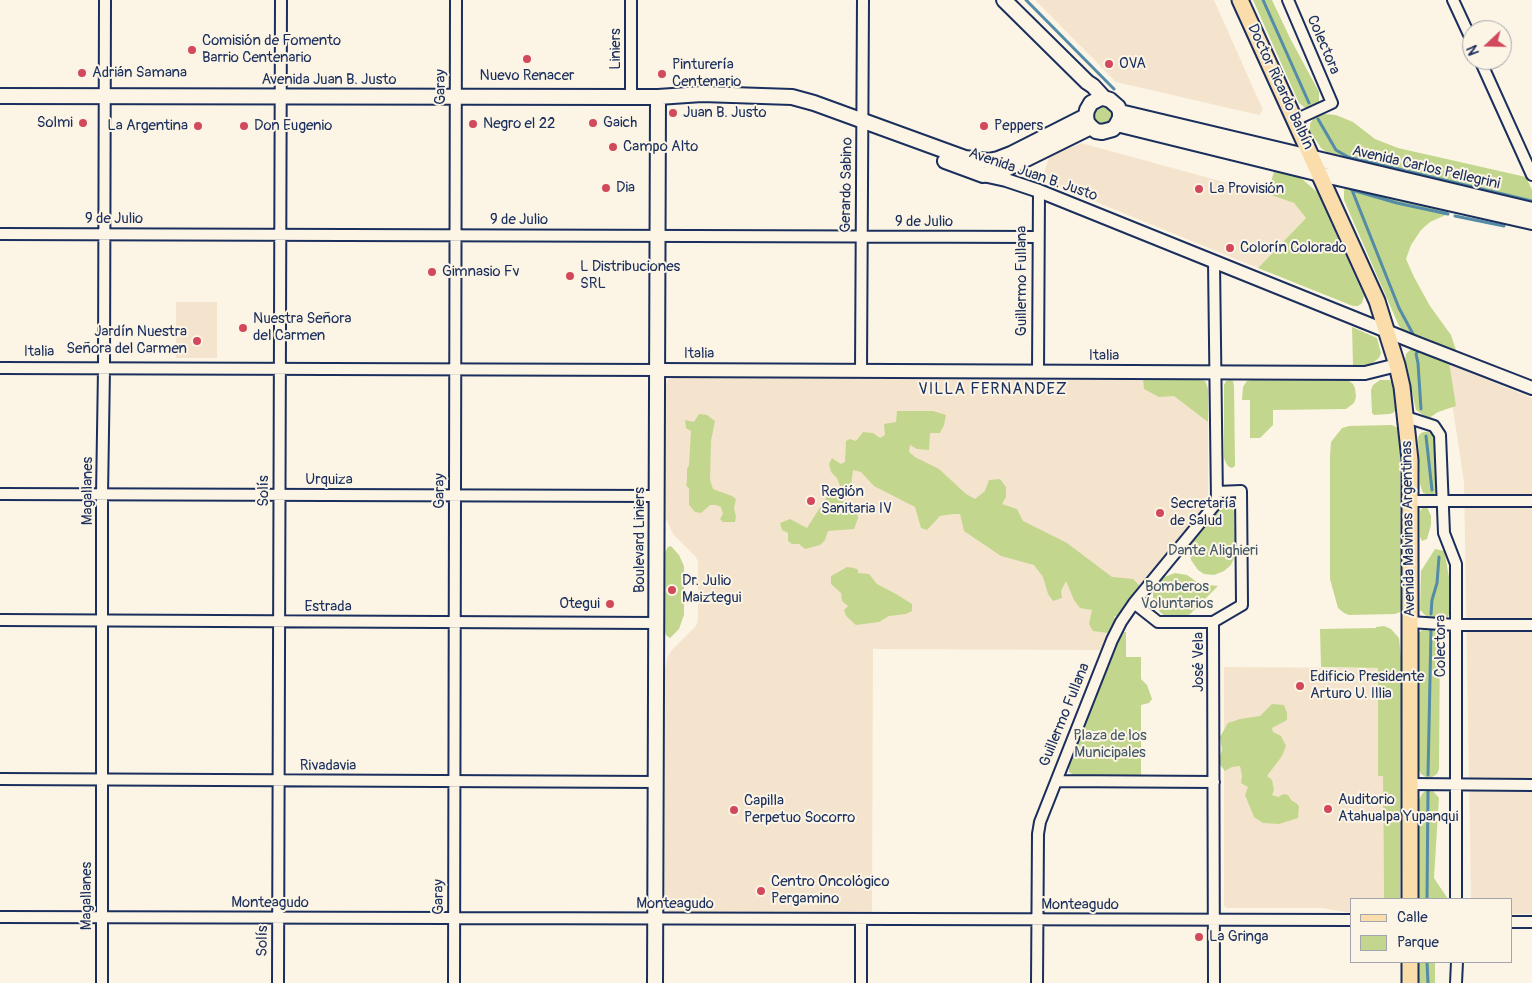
<!DOCTYPE html>
<html>
<head>
<meta charset="utf-8">
<style>
	body { margin:0 }
	#map { position:relative; width:1532px; height:983px; overflow:hidden; background:#fcf5e5; font-family:Pangolin,sans-serif }
	canvas { display:block }
	.legend { position:absolute; left:1350px; top:898px; width:162px; height:65px; box-sizing:border-box; background:#fcf5e5; border:1px solid #a2a6af; margin:0; padding:6px 9px; list-style:none; font-size:15px; color:#1b2f5e }
	.legend li { display:flex; align-items:center; gap:10px; height:25px }
	.legend b { width:25px; border:1px solid #a2a6af }
	.north { position:absolute; left:1462px; top:20px; width:50px; height:50px; box-sizing:border-box; background:#fcf5e5; border:1px solid #a2a6af; border-radius:50%; rotate:249deg; font-size:14px; font-weight:700; line-height:20px; text-align:center; color:#1b2f5e }
	.north::after { content:''; display:block; margin:auto; width:18px; height:22px; background:#d1495b; clip-path:polygon(50% 0,100% 100%,50% 72%,0 100%) }
</style>
</head>
<body>
<div id="map">
<canvas width="1532" height="983"></canvas>
<ul class="legend">
<li><b style="height:6px;background:#faddab"></b>Calle</li>
<li><b style="height:14px;background:#c2d78d"></b>Parque</li>
</ul>
<div class="north">N</div>
</div>
<script>
const c = document.querySelector('canvas').getContext('2d');
c.lineJoin = 'round';
function fillPath(path, color) { c.fillStyle = color; c.fill(path, 'evenodd'); }
const shape = rows => new Path2D(rows.map(r => 'M' + r).join(''));
function trace(path, color, width, dash) { c.strokeStyle = color; c.lineWidth = width; c.lineCap = dash ? 'butt' : 'round'; c.setLineDash(dash || []); c.stroke(path); }
function label(font, color, halo, rows, align = 'center') {
  c.font = font + ' Pangolin,sans-serif'; c.lineWidth = 4; c.setLineDash([]); c.textBaseline = 'middle'; c.strokeStyle = halo; c.fillStyle = color; for (const [text, x, y, turn = 0] of rows) {
    c.save(); c.translate(x, y); c.rotate((+turn || 0) * Math.PI / 180); c.textAlign = isNaN(turn) ? turn : align; if (halo) c.strokeText(text, 0, 0); c.fillText(text, 0, 0); c.restore();
  }
}
fillPath(shape([
	[1035,0,1214,0,1263,110,1259,115,1116,82],
	[1081,143,1268,194,1294,203,1306,218,1258,268,1042,180,1049,157],
	[176,302,217,302,217,358,176,358],
	[1446,363,1532,398,1532,914,1511,914,1511,899,1471,899,1464,482],
	[674,377,1199,380,1205,381,1207,384,1208,389,1208,503,1118,615,1102,650,873,649,872,914,671,913,665,908,665,669,668,656,672,650,696,626,698,620,698,562,696,557,673,534,666,519,665,386,668,380],
	[1224,667,1378,668,1378,775,1383,776,1384,899,1351,899,1351,913,1322,908,1227,908,1224,906]
]), '#f5e4cd');
fillPath(shape([
	[1253,0,1272,0,1290,38,1319,92,1319,102,1315,108,1309,109,1304,107,1299,103],
	'1093 115a10 10 0 1 1 20 0a10 10 0 1 1-20 0Z',
	[1325,114,1336,115,1353,122,1375,139,1398,148,1526,177,1532,190,1532,201,1526,201,1353,164,1336,159,1321,148,1310,131,1310,124,1313,119,1319,115],
	[1274,171,1295,175,1301,178,1317,192,1364,296,1362,303,1358,306,1353,306,1258,268,1306,218,1294,203,1268,194],
	[1349,185,1448,209,1448,214,1430,222,1421,230,1411,245,1406,259,1414,277,1430,306,1451,335,1457,353,1407,334,1399,326,1344,200,1344,191,1345,187],
	[1352,327,1377,338,1381,353,1379,358,1370,365,1353,366],
	[1417,348,1449,362,1456,406,1438,412,1429,418,1426,417,1416,410,1405,360,1406,354,1410,350],
	[1143,379,1199,380,1205,381,1208,389,1208,422,1174,396,1159,397,1144,389],
	[1230,380,1233,381,1234,386,1235,462,1235,466,1232,468,1229,467,1226,463,1224,458,1224,385,1226,381],
	[1251,380,1348,380,1353,384,1355,388,1356,397,1354,403,1346,409,1273,410,1273,425,1260,438,1250,438,1250,400,1242,400,1243,387,1247,381],
	[1380,380,1389,380,1393,383,1395,388,1398,407,1393,413,1389,414,1374,415,1372,413,1371,390,1373,385],
	[897,411,933,411,946,415,944,425,940,433,930,433,929,450,917,449,910,445,909,452,915,457,939,469,966,494,975,499,985,491,989,480,1000,479,1006,487,1006,497,1002,504,1017,509,1023,521,1067,543,1112,577,1133,579,1140,586,1121,617,1114,616,1116,624,1112,632,1108,633,1093,631,1089,624,1092,610,1080,608,1074,600,1066,581,1061,591,1062,598,1053,601,1048,594,1043,577,1034,565,1001,556,964,531,960,514,953,514,940,516,927,530,921,528,915,507,874,486,861,472,853,470,851,485,841,489,837,478,831,472,829,464,832,458,841,464,845,462,846,441,850,439,856,441,863,432,873,433,880,438,885,435,884,424,896,422],
	[699,414,707,415,715,421,711,441,710,480,713,489,732,496,736,499,734,508,736,517,735,522,723,522,720,519,723,514,721,507,716,505,710,505,701,513,695,512,689,505,689,489,686,485,687,481,687,469,689,465,691,431,686,428,685,420,694,422],
	[1392,425,1398,428,1400,432,1401,609,1400,612,1395,614,1349,615,1344,613,1338,608,1330,579,1330,456,1331,442,1342,428,1349,426],
	[1423,432,1428,432,1432,434,1434,441,1435,453,1437,489,1434,494,1429,495,1423,493,1420,484,1418,437,1420,434],
	[829,493,837,493,841,500,856,507,858,518,854,529,828,531,825,540,820,545,805,549,799,544,792,544,788,541,788,533,782,530,780,523,790,519,807,528],
	[1227,505,1230,506,1234,511,1235,554,1234,558,1231,565,1224,571,1214,575,1204,574,1198,570,1191,560,1190,551,1191,545,1194,539,1219,509,1221,506],
	[1424,506,1427,507,1431,516,1431,525,1427,539,1422,541,1420,537,1420,511],
	[671,546,679,555,684,566,684,615,679,629,670,638,666,635,665,632,665,552,668,547],
	[1435,549,1444,551,1446,560,1452,595,1451,611,1447,618,1428,618,1420,610,1421,571],
	[847,567,854,568,858,570,858,573,869,574,877,584,896,594,912,604,912,611,906,614,889,616,879,622,856,625,846,616,844,610,848,606,842,601,841,593,831,584,831,576],
	[1175,573,1187,575,1200,584,1218,586,1190,614,1184,617,1171,619,1165,616,1160,612,1153,600,1153,593,1155,587,1162,578],
	[1384,626,1391,629,1399,638,1401,658,1400,899,1384,899,1383,776,1378,776,1378,668,1321,667,1320,629,1376,628,1376,627],
	[1426,628,1434,629,1440,639,1439,769,1437,774,1432,777,1427,778,1421,774,1419,770,1419,633,1422,630],
	[1122,632,1126,632,1126,657,1141,657,1141,679,1147,685,1152,699,1149,703,1141,705,1141,777,1075,776,1069,772,1069,765],
	[1272,704,1284,705,1287,713,1287,720,1272,728,1273,732,1281,736,1286,746,1282,756,1267,776,1272,780,1274,790,1272,795,1278,797,1284,794,1288,795,1291,800,1296,803,1299,806,1298,818,1279,824,1263,823,1254,817,1245,795,1248,787,1241,783,1242,776,1240,766,1232,767,1225,771,1218,762,1222,750,1220,737,1228,723,1240,719,1260,716],
	[1427,789,1433,791,1439,798,1434,878,1448,899,1419,899,1419,800,1422,794],
	[1419,962,1435,962,1435,983,1419,983]
]), '#c2d78d');
trace(shape([
	[1026,0,1114,89],
	[1263,0,1309,103],
	[1318,119,1336,150,1348,157,1532,201],
	[1348,187,1352,190,1399,308,1413,334],
	[1352,190,1397,203,1448,214],
	[1455,216,1504,226],
	[1418,351,1416,354,1418,363,1421,409],
	[1426,436,1432,490],
	[1431,614,1432,600,1437,583,1439,557],
	[1428,775,1431,630],
	[1427,899,1428,791],
	[1427,962,1428,983]
]), '#548ba7', 3);
const minor = shape([
	[631,0,631,97],
	[1288,0,1332,103,1295,120],
	[1453,0,1472,41],
	[1480,60,1532,175],
	[0,234,1038,237],
	[0,368,658,370],
	[861,371,863,0],
	[1038,372,1039,191],
	[1406,417,1434,426,1440,435,1444,533,1456,564,1456,899],
	[0,494,657,496],
	[1410,501,1532,501],
	[1134,603,1158,622,1213,622],
	[0,620,656,623],
	[1213,622,1214,983],
	[1213,622,1242,605,1241,491,1217,492],
	[1410,622,1456,625,1532,625],
	[0,779,656,782],
	[1057,781,1214,782],
	[1410,784,1532,785],
	[0,917,1351,920],
	[1511,922,1532,922],
	[102,983,102,495,104,369,105,0],
	[278,983,281,0],
	[454,983,456,0],
	[861,983,861,920],
	[1037,983,1038,834,1040,822,1112,640,1121,622,1134,603,1217,502,1214,262],
	[1456,983,1457,962]
]);
const tertiary = shape([
	[983,175,1006,180,1039,191,1416,343,1532,388],
	[658,370,1365,373,1397,365]
]);
const secondary = shape([
	[1004,0,1087,82,1093,86,1104,98,1110,100,1118,107,1120,112,1120,118,1117,124,1113,129,1102,132,1096,131,1091,127,1087,122,1086,116,1087,110,1091,103,1099,99,1104,98],
	[0,96,631,97,658,97,702,94,792,97,814,103,965,158,988,161,998,159,1011,154,1086,116],
	[1120,112,1532,210],
	[1117,124,1320,174,1532,222],
	[945,161,983,175,1002,171,1091,127],
	[655,983,658,97]
]);
const primary = shape([
	[1240,0,1377,301,1397,365,1402,387,1410,460,1410,899],
	[1410,962,1410,983]
]);
trace(minor, '#1b2f5e', 14);
trace(tertiary, '#1b2f5e', 16);
trace(secondary, '#1b2f5e', 18);
trace(primary, '#1b2f5e', 19);
trace(minor, '#fcf5e5', 10);
trace(tertiary, '#fcf5e5', 12);
trace(secondary, '#fcf5e5', 14);
trace(primary, '#faddab', 15);
for (const [x, y, r, color] of [
	[192,50,5,"#d1495b"],
	[527,59,5,"#d1495b"],
	[1109,64,5,"#d1495b"],
	[82,73,5,"#d1495b"],
	[662,74,5,"#d1495b"],
	[673,113,5,"#d1495b"],
	[83,123,5,"#d1495b"],
	[593,123,5,"#d1495b"],
	[473,124,5,"#d1495b"],
	[198,126,5,"#d1495b"],
	[244,126,5,"#d1495b"],
	[984,126,5,"#d1495b"],
	[613,147,5,"#d1495b"],
	[606,188,5,"#d1495b"],
	[1199,189,5,"#d1495b"],
	[1230,248,5,"#d1495b"],
	[432,272,5,"#d1495b"],
	[570,276,5,"#d1495b"],
	[243,328,5,"#d1495b"],
	[197,341,5,"#d1495b"],
	[811,501,5,"#d1495b"],
	[1160,513,5,"#d1495b"],
	[672,590,5,"#d1495b"],
	[610,604,5,"#d1495b"],
	[1300,686,5,"#d1495b"],
	[1328,809,5,"#d1495b"],
	[734,810,5,"#d1495b"],
	[761,891,5,"#d1495b"],
	[1199,937,5,"#d1495b"]
]) { const dot = new Path2D(); dot.arc(x, y, r, 0, 2 * Math.PI); c.fillStyle = color; c.fill(dot); trace(dot, '#fcf5e5', 2); }
label('15px', '#1b2f5e', '#fcf5e5', [
	["Comisión de Fomento",202,41],
	["Barrio Centenario",202,58],
	["OVA",1119,64],
	["Pinturería",672,65],
	["Centenario",672,82],
	["Adrián Samana",92,73],
	["Nuevo Renacer",527,76,"center"],
	["Juan B. Justo",683,113],
	["Solmi",73,123,"right"],
	["Gaich",603,123],
	["Negro el 22",483,124],
	["La Argentina",188,126,"right"],
	["Don Eugenio",254,126],
	["Peppers",994,126],
	["Campo Alto",623,147],
	["Dia",616,188],
	["La Provisión",1209,189],
	["Colorín Colorado",1240,248],
	["L Distribuciones",580,267],
	["SRL",580,284],
	["Gimnasio Fv",442,272],
	["Nuestra Señora",253,319],
	["del Carmen",253,336],
	["Jardín Nuestra",187,332,"right"],
	["Señora del Carmen",187,349,"right"],
	["Región",821,492],
	["Sanitaria IV",821,509],
	["Secretaría",1170,504],
	["de Salud",1170,521],
	["Dr. Julio",682,581],
	["Maiztegui",682,598],
	["Otegui",600,604,"right"],
	["Edificio Presidente",1310,677],
	["Arturo U. Illia",1310,694],
	["Auditorio",1338,800],
	["Atahualpa Yupanqui",1338,817],
	["Capilla",744,801],
	["Perpetuo Socorro",744,818],
	["Centro Oncológico",771,882],
	["Pergamino",771,899],
	["La Gringa",1209,937]
], 'left');
label('15px', '#1b2f5e', '#fcf5e5', [
	["Colectora",1323,45,67],
	["Liniers",616,49,-90],
	["Avenida Juan B. Justo",329,80],
	["Garay",441,87,-90],
	["Doctor Ricardo Balbín",1280,87,65],
	["Avenida Carlos Pellegrini",1426,168,13],
	["Avenida Juan B. Justo",1033,175,19],
	["Gerardo Sabino",847,185,-89],
	["9 de Julio",114,219],
	["9 de Julio",519,220],
	["9 de Julio",924,222],
	["Guillermo Fullana",1022,281,-90],
	["Italia",39,352],
	["Italia",699,354],
	["Italia",1104,356],
	["Urquiza",329,480],
	["Magallanes",88,491,-90],
	["Solís",264,491,-90],
	["Garay",440,491,-90],
	["Avenida Malvinas Argentinas",1409,529,-91],
	["Boulevard Liniers",640,540,-90],
	["Estrada",328,607],
	["Colectora",1441,646,-90],
	["José Vela",1199,662,-90],
	["Guillermo Fullana",1065,715,-68],
	["Rivadavia",328,766],
	["Magallanes",87,896,-90],
	["Garay",439,897,-90],
	["Monteagudo",270,903],
	["Monteagudo",675,904],
	["Monteagudo",1080,905],
	["Solís",263,941,-89]
]);
label('15px', '#45596a', '#fcf5e5', [
	["Dante Alighieri",1213,551],
	["Bomberos",1177,587],
	["Voluntarios",1177,604],
	["Plaza de los",1110,736],
	["Municipales",1110,753]
]);
c.letterSpacing = '1px';
label('16px', '#1b2f5e', '#fcf5e5', [
	["VILLA FERNANDEZ",993,390]
]);
c.letterSpacing = '0px';
</script>
</body>
</html>
